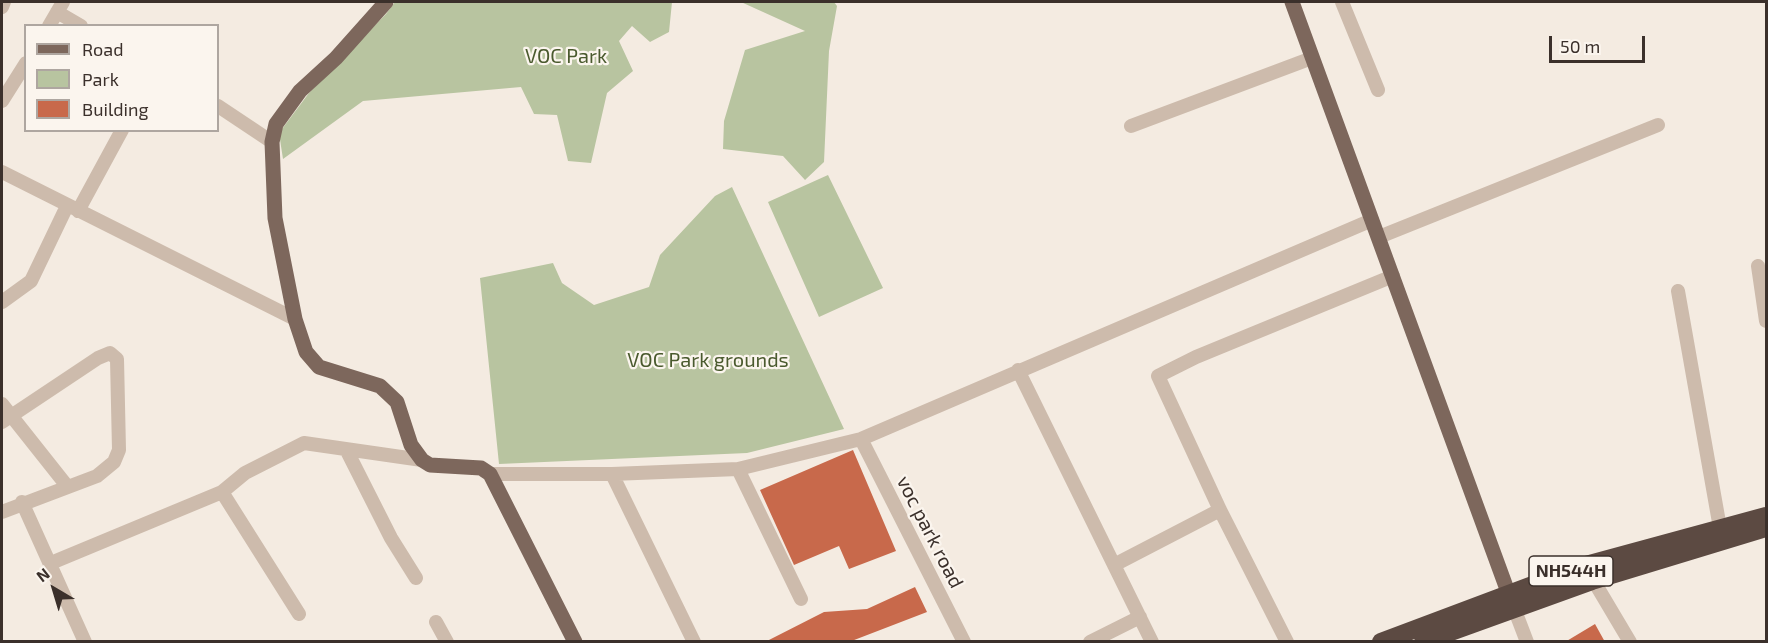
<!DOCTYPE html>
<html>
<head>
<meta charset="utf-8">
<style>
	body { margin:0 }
	#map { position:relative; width:1768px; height:643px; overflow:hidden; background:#f4ebe1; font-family:"Exo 2",sans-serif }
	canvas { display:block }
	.frame { position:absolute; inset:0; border:3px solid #3b302b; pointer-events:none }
	.legend { position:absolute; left:24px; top:24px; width:195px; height:108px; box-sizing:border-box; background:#fbf5ee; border:2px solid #aea6a0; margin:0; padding:8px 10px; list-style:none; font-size:18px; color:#3b302b }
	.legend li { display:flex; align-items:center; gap:12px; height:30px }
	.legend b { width:30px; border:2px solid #aea6a0 }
	.north { position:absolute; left:24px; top:559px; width:60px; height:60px; -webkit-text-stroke:4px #fbf5ee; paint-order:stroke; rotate:322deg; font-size:16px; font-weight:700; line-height:24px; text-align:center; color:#3b302b }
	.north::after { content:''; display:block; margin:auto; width:21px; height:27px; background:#3b302b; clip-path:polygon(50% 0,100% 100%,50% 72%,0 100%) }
	.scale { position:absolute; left:1549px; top:36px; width:96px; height:27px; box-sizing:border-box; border:3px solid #3b302b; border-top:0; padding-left:8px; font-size:18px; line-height:21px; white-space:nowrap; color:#3b302b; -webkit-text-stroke:4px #fbf5ee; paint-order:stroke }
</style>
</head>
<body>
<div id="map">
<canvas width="1768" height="643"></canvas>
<div class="frame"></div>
<ul class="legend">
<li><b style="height:8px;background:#7d675c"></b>Road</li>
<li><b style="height:16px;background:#b8c4a0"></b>Park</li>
<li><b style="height:16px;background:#c8694b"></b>Building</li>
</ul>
<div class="north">N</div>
<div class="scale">50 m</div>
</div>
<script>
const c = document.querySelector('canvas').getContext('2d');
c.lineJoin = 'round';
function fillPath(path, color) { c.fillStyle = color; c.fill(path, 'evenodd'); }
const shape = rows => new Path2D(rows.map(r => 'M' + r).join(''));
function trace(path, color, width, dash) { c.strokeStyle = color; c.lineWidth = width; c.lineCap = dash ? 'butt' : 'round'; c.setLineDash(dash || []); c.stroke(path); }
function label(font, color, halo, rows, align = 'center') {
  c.font = font + ' "Exo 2",sans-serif'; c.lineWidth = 4.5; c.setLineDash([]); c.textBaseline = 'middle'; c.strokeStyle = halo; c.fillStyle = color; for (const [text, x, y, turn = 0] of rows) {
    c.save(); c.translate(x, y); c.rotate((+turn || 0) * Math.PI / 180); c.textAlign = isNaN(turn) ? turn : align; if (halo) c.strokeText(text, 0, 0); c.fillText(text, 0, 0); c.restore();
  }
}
fillPath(shape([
	[395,2,672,2,669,32,650,42,632,26,619,41,633,71,607,93,591,163,568,161,557,115,534,114,521,87,363,101,283,159,279,133,309,93,386,14],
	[741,2,834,2,837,6,829,51,824,162,805,180,783,156,723,149,724,121,745,50,805,31],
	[828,175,883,288,819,317,768,202],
	[732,187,844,429,747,453,499,464,480,278,553,263,562,283,594,305,649,287,660,255,715,196]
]), '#b8c4a0');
fillPath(shape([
	[853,450,896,551,849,569,839,546,794,565,760,490],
	[915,587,927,612,849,642,765,642,824,612,867,609],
	[1595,624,1605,642,1565,642]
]), '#c8694b');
trace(shape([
	[1342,2,1378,90],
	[2,7,4,2],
	[57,12,81,26],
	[49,26,63,2],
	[2,101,26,63],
	[218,106,272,142],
	[1131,126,1312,58],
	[2,172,295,319],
	[78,211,122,130],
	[1379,237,1658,125],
	[1758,266,1766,321],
	[1678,291,1720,528],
	[2,302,31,281,67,206],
	[1018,370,1152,642],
	[2,404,67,486],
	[2,422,98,358,110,353,117,359,119,450,114,462,97,476,2,512],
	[861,439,964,642],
	[347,451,391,538,416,578],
	[738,469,801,599],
	[490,474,612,474,694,642],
	[612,474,738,469,861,439,1372,220],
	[222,492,299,614],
	[22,502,85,642],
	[51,563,222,492,245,473,304,443,422,460],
	[1114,565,1220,510],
	[1589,573,1630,642],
	[1514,608,1527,642],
	[436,622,447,642],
	[1090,642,1140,617],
	[1287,642,1220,510,1158,376,1196,357,1393,276]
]), '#cdbbac', 14);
trace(shape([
	[386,2,336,58,300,91,276,124,272,142,275,218,295,319,306,352,319,367,380,386,397,402,411,445,422,460,430,465,481,468,490,474,575,642],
	[1292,2,1512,603]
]), '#7d675c', 15);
trace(shape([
	[1381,642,1586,565,1766,516],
	[1423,642,1592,581,1766,528]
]), '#5c4a42', 18);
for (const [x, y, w] of [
	[1571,571,84]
]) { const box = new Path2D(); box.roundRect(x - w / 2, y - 15, w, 30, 4.5); c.fillStyle = '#fbf5ee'; c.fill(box); trace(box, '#3b302b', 1.5); }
label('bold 18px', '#3b302b', null, [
	["NH544H",1571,571]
]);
label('20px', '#4a5a2e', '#fbf5ee', [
	["VOC Park",566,56],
	["VOC Park grounds",708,360]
]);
label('20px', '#3b302b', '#fbf5ee', [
	["voc park road",930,532,63]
]);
</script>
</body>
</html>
